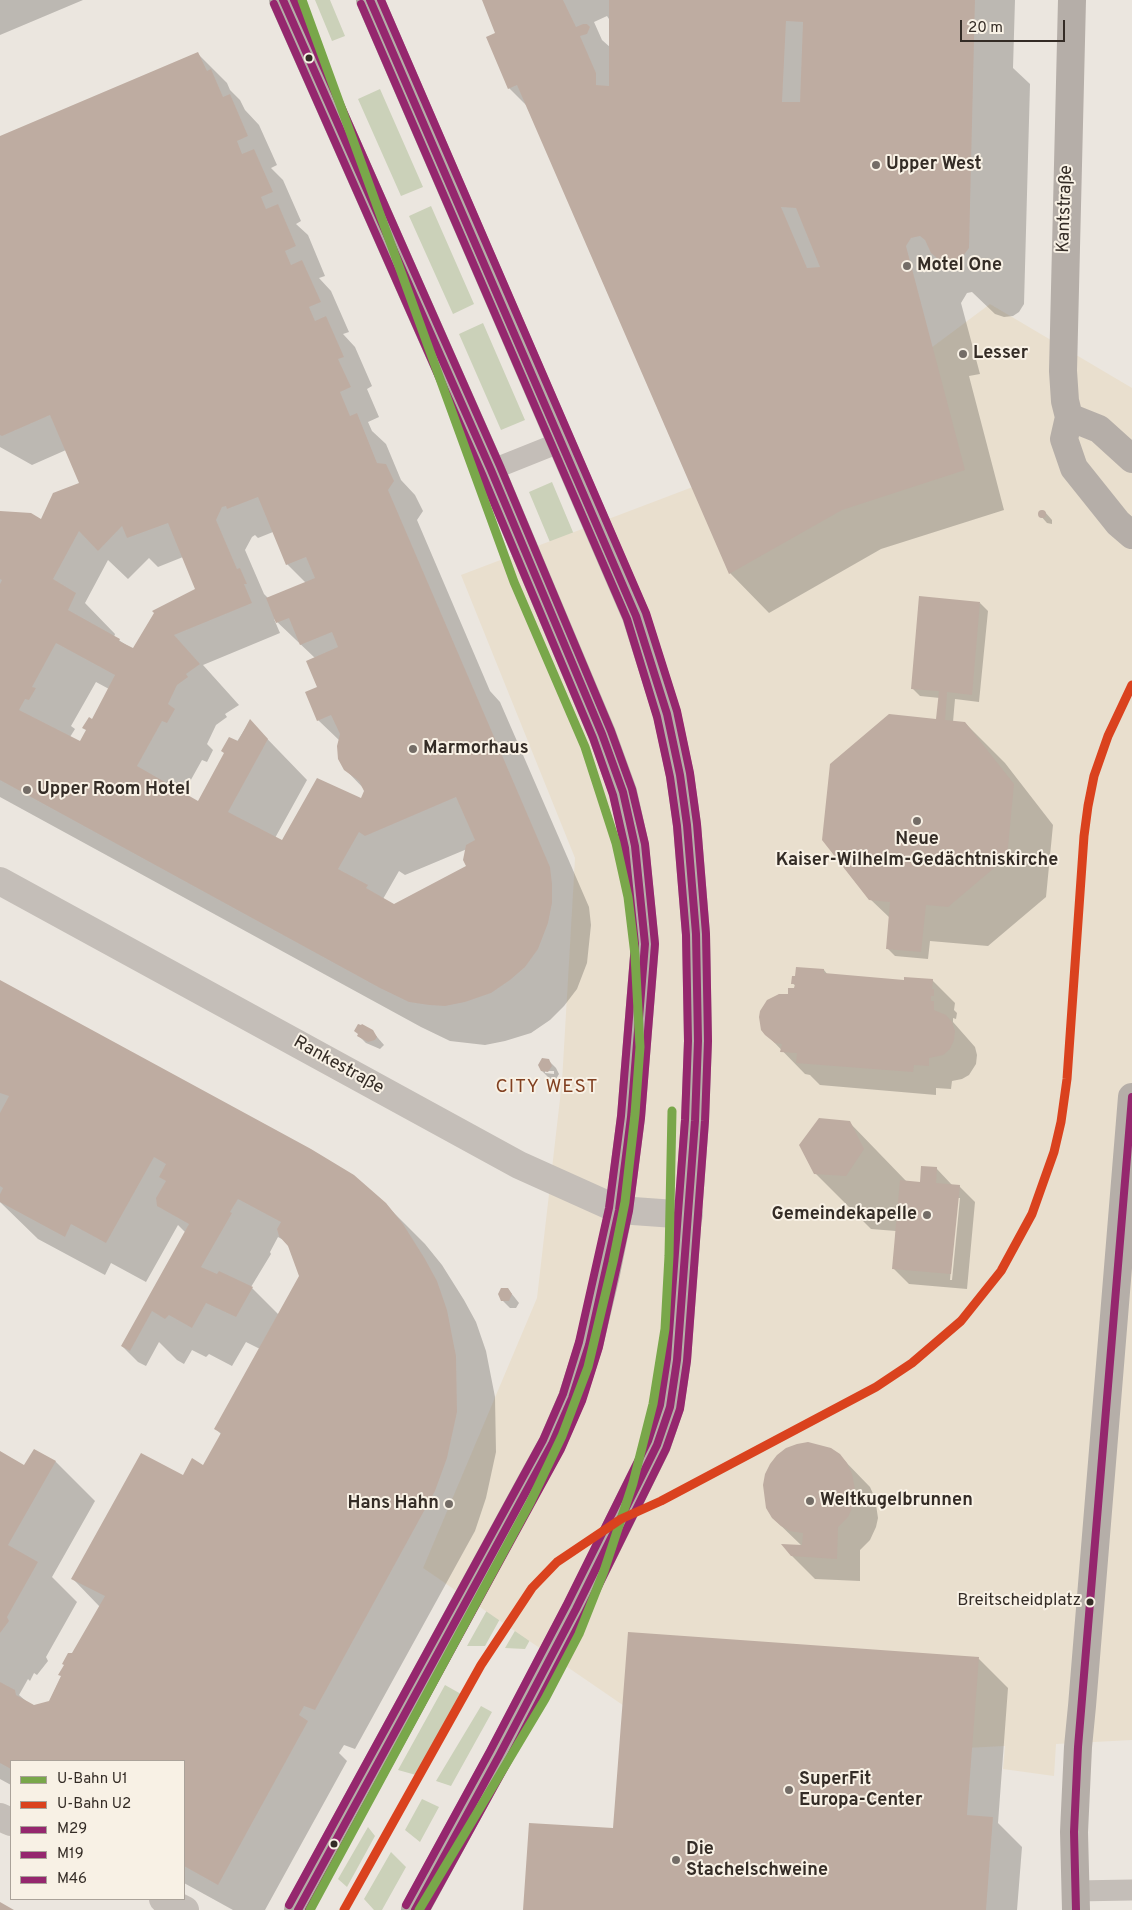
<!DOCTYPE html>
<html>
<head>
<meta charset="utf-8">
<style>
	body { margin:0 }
	#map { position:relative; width:1132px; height:1910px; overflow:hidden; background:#ebe6df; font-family:Overpass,sans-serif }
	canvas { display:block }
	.legend { position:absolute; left:10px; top:1760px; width:175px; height:140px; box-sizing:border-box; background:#f8f1e5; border:1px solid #aaa299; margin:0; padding:6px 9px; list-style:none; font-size:15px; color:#342c26 }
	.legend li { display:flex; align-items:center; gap:10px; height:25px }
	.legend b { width:25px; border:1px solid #aaa299 }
	.scale { position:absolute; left:960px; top:20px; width:105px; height:22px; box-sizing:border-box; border:2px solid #342c26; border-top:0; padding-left:6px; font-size:15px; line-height:18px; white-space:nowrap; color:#342c26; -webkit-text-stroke:4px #f8f1e5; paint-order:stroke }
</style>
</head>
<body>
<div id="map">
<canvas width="1132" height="1910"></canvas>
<ul class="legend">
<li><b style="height:6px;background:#79a74a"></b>U-Bahn U1</li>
<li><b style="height:6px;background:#da421e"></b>U-Bahn U2</li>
<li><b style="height:6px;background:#95276e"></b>M29</li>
<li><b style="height:6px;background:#95276e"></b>M19</li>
<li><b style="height:6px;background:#95276e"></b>M46</li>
</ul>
<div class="scale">20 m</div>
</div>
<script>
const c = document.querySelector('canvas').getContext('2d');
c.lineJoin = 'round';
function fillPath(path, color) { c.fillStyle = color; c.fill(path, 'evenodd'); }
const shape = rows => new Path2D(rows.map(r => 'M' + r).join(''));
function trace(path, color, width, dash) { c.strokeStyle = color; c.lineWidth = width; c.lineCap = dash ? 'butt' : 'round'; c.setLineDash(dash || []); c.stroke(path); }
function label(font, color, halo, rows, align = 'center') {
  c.font = font + ' Overpass,sans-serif'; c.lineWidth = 4; c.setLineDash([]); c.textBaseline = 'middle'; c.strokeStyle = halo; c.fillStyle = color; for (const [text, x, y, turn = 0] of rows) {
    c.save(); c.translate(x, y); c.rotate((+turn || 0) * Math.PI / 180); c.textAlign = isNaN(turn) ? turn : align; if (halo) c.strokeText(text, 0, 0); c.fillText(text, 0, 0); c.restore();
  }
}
fillPath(shape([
	[315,0,330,0,345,36,332,41],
	[380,89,423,187,401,196,358,99],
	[431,206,474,304,453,314,409,216],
	[483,323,525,420,501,430,459,334],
	[552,482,583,556,560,566,529,492],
	[510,1569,522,1579,485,1646,467,1646],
	[537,1593,549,1605,525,1649,505,1648],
	[445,1685,461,1694,416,1775,398,1770],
	[481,1706,492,1712,451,1786,436,1781],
	[422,1799,439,1807,420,1842,405,1830],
	[368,1827,375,1836,347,1887,338,1879],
	[391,1852,406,1867,382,1910,374,1910,364,1899]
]), '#cbd1b9');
fillPath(shape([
	[990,304,1132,388,1132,1740,1056,1744,1054,1776,1003,1769,1005,1746,947,1749,665,1734,423,1568,537,1298,562,1082,575,858,461,575,798,447]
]), '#e9dfce');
fillPath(shape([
	[0,0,83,0,0,35],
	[484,0,1015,0,1013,68,1030,84,1024,304,1019,312,1013,316,1004,317,995,314,972,292,967,293,961,303,980,374,969,376,1004,510,881,549,769,613,730,573,529,108,509,88,496,34],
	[607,16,609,19,611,48,602,40,594,22],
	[197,53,227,83,230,90,240,100,245,110,259,125,277,165,271,168,283,180,301,221,296,224,308,235,325,276,319,278,331,291,349,332,343,334,355,347,372,386,367,389,379,417,368,422,372,431,386,444,401,480,415,495,423,511,417,520,490,691,500,702,589,907,591,925,587,963,577,989,564,1006,550,1020,531,1033,505,1041,485,1045,450,1041,421,1027,0,797,0,512,42,521,80,484,66,450,32,465,0,447,0,138],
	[273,532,287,564,306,583,268,598,264,594,245,550,252,537,255,535,258,538],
	[183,557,197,590,134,650,114,637,115,634,85,603,108,560,128,579,149,558,158,567],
	[274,619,315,658,319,688,318,720,340,741,345,769,366,791,361,800,283,841,275,838,307,780,250,721,198,803,183,794,202,760,207,762,213,750,207,744,216,725,227,717,225,714,239,705,203,665,280,633],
	[96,682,109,689,81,743,70,737,75,729,71,726],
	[467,849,468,867,394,905,383,899,399,871,405,875],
	[1041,512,1045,512,1052,520,1052,524,1047,523,1040,515],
	[980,603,988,611,979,702,955,699,953,722,965,723,1005,763,1053,825,1046,897,988,946,930,941,928,959,895,956,887,948,890,918,870,899,937,720,940,698,920,696,912,688],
	[824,970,828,975,905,981,932,980,955,1003,954,1010,957,1013,956,1019,953,1018,953,1022,975,1047,977,1055,976,1064,969,1075,962,1079,952,1081,951,1089,936,1088,936,1095,820,1085,810,1075,805,1074,766,1034,789,995,795,989,796,986,792,983],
	[0,981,385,1204,425,1244,442,1265,464,1300,476,1322,486,1351,495,1397,496,1452,486,1498,475,1531,355,1749,344,1745,339,1753,347,1761,265,1910,233,1910,184,1883,184,1761,11,1761,11,1785,0,1779,0,1453,25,1467,34,1451,56,1462,95,1501,52,1577,77,1602,46,1657,48,1661,37,1675,34,1673,30,1681,28,1679,19,1695,33,1707,49,1702,72,1654,100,1607,73,1579,183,1476,204,1467,221,1434,216,1429,260,1349,246,1342,232,1366,209,1354,206,1357,192,1350,184,1364,177,1360,159,1342,146,1366,138,1362,122,1346,186,1233,178,1225,146,1282,111,1263,105,1275,38,1239,0,1202],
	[278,1237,287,1242,300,1276,279,1315,251,1287,271,1254,270,1252],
	[372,1031,384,1045,380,1049,366,1043,359,1036],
	[548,1060,556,1068,559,1074,556,1079,550,1079,542,1071],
	[545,1071,554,1071,554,1074,545,1073],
	[849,1122,907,1182,921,1183,936,1168,952,1185,959,1186,975,1202,967,1289,909,1284,893,1268,896,1231,871,1229,815,1173],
	[957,1198,960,1198,952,1280,950,1280],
	[508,1289,519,1303,516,1308,510,1308,502,1300],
	[808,1444,830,1449,839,1455,870,1487,875,1498,878,1518,876,1527,870,1540,860,1550,860,1581,815,1579,792,1556,802,1546,773,1518],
	[629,1634,979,1659,1008,1688,998,1823,1022,1847,1017,1910,524,1910,614,1830]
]), '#0003');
fillPath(shape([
	[482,0,563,0,576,27,583,24,587,24,590,27,587,34,580,36,596,73,596,85,609,86,609,0,975,0,969,248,963,256,957,260,947,261,938,259,931,253,925,240,920,236,911,238,906,246,965,470,842,510,729,574,517,85,508,89,486,37,495,33],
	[786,21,803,22,800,102,782,102],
	[781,207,796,208,820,267,807,268],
	[198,52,207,71,211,69,223,97,230,94,248,136,237,141,242,154,254,149,273,192,261,197,266,209,278,204,296,246,285,251,291,265,302,260,321,302,309,307,315,321,326,316,344,357,338,359,351,387,340,392,350,416,357,413,377,463,386,464,394,481,388,490,550,867,552,884,552,903,548,923,538,949,525,967,510,980,491,993,465,1002,445,1006,429,1005,409,1002,380,988,0,780,0,584,2,580,0,579,0,511,31,513,41,519,53,493,79,483,50,415,2,436,0,435,0,136],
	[258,497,286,565,306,557,315,578,266,598,276,623,289,618,300,645,332,632,338,647,306,661,317,687,305,692,317,721,331,715,340,734,337,746,338,759,344,770,359,781,364,791,361,798,317,778,282,840,228,812,268,739,250,719,238,741,229,737,221,751,224,753,198,801,137,766,162,721,167,723,175,709,168,704,177,685,188,677,186,674,200,664,174,635,252,603,244,584,247,584,240,568,237,569,216,520,222,507,226,506,227,509],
	[168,523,195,589,152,611,154,613,133,648,119,641,120,639,68,610,76,593,53,579,79,531,98,551,122,526,127,538],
	[56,643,115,675,92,719,89,717,82,728,86,730,80,741,19,710,25,699,29,700,36,688,32,687],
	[456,797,475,840,466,845,463,860,466,866,394,904,366,888,368,885,338,869,359,832,365,836],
	'1038 514a4 4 0 1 1 8 0a4 4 0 1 1-8 0Z',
	[919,596,980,602,972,695,947,692,945,720,965,722,1014,784,1007,857,948,907,926,905,921,952,886,949,890,902,869,900,822,840,830,764,889,714,936,719,939,691,911,689],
	[796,967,824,969,824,973,904,980,904,977,933,979,932,989,934,989,934,996,931,996,931,1001,934,1001,934,1010,946,1015,952,1022,955,1031,954,1040,950,1049,943,1055,929,1058,929,1066,914,1065,913,1072,796,1063,797,1053,780,1052,782,1044,775,1043,765,1035,761,1030,759,1017,760,1011,767,1000,779,994,788,994,788,988,794,988,795,984,791,984,792,976,795,976],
	[0,980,311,1149,354,1175,386,1203,403,1224,425,1259,437,1281,447,1310,456,1356,457,1412,447,1458,435,1491,315,1710,304,1706,299,1715,308,1721,218,1885,184,1866,184,1761,11,1761,11,1769,0,1763,0,1682,15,1690,16,1695,34,1705,49,1701,61,1676,58,1675,64,1665,62,1664,68,1653,72,1653,105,1596,71,1579,141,1453,183,1475,192,1458,203,1465,221,1433,214,1429,299,1276,288,1246,279,1236,277,1229,281,1222,238,1199,230,1212,232,1213,201,1267,217,1274,219,1271,253,1287,236,1317,206,1303,192,1328,169,1315,165,1319,152,1311,130,1351,121,1346,189,1224,157,1206,156,1198,166,1181,159,1177,166,1164,154,1157,106,1243,71,1224,65,1237,0,1202,0,1194,3,1188,0,1186,0,1113,9,1096,0,1093],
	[358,1024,361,1025,362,1024,373,1030,377,1037,375,1040,368,1042,357,1036,358,1034,354,1031],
	[542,1058,549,1059,552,1066,548,1072,541,1071,538,1065],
	[819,1118,850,1121,864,1149,846,1176,814,1174,799,1145],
	[921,1166,937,1167,936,1183,960,1185,951,1274,892,1269,900,1180,920,1182],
	[501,1288,508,1288,512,1294,509,1301,501,1301,498,1294],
	[808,1442,831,1448,840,1454,847,1463,852,1474,856,1495,854,1504,848,1517,838,1527,837,1559,791,1556,781,1544,802,1545,803,1533,790,1531,781,1526,772,1518,766,1508,763,1485,765,1474,770,1464,777,1455,786,1448,797,1444],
	[34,1449,56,1461,8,1545,38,1562,7,1617,9,1621,0,1633,0,1451,24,1465],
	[628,1632,979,1657,967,1815,993,1817,986,1910,523,1910,529,1823,613,1828],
	[0,1902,14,1910,0,1910]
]), '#beaca1');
trace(shape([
	[491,470,561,442],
	[1074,1891,1132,1890]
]), '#c4beb8', 21);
trace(shape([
	[0,881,519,1165,619,1210,689,1215],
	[0,1817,11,1822],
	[163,1899,185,1910]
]), '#c4beb8', 28);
trace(shape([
	[283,0,491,470,602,734,623,792,635,846,645,944,631,1117,619,1210,606,1274,589,1345,572,1398,552,1444,531,1482,298,1910],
	[370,0,636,616,667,714,680,775,687,825,696,934,698,1041,695,1121,677,1360,670,1407,657,1445,576,1609,499,1756,415,1910],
	[1072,0,1063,371,1065,401,1069,417,1064,439,1074,468,1118,523,1132,535],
	[1069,417,1099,429,1132,459],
	[1076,1910,1074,1832,1078,1747,1082,1706,1132,1097]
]), '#b5aea8', 28);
trace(shape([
	[283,0,491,470,602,734,623,792,635,846,645,944,631,1117,619,1210,589,1345,572,1398,552,1444,298,1910],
	[370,0,636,616,667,714,680,775,687,825,696,934,698,1041,695,1121,677,1360,670,1407,657,1445,576,1609,499,1756,415,1910]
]), '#95276e', 8);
trace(shape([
	[274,4,482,474,593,738,613,795,625,848,635,944,621,1116,609,1208,579,1342,563,1394,543,1440,289,1905],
	[361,4,627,619,657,717,670,777,677,826,686,935,688,1041,685,1120,667,1359,660,1405,648,1441,567,1604,490,1751,406,1905]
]), '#95276e', 8);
trace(shape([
	[294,0,500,466,611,731,632,789,645,844,655,944,641,1118,629,1211,599,1347,582,1401,561,1449,309,1910],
	[381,0,646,613,677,711,690,773,697,824,706,934,708,1041,705,1121,687,1361,680,1409,666,1449,585,1613,508,1761,426,1910]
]), '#95276e', 8);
trace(shape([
	[1076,1910,1074,1832,1078,1747,1132,1097]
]), '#95276e', 8);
trace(shape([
	[302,0,514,582,585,747,616,843,628,897,635,955,640,1047,635,1114,625,1202,613,1262,588,1367,562,1436,530,1503,310,1910],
	[419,1910,545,1699,579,1634,604,1571,633,1483,653,1404,665,1329,669,1256,672,1111]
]), '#79a74a', 9);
trace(shape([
	[344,1910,481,1665,532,1588,557,1562,621,1519,661,1501,876,1387,912,1363,961,1321,1001,1271,1032,1214,1054,1152,1061,1122,1067,1079,1084,836,1088,806,1094,776,1108,736,1132,685]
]), '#da421e', 9);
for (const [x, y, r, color] of [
	[309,58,4.5,"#342c26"],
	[876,165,5,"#746d67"],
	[907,266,5,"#746d67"],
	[963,354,5,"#746d67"],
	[413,749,5,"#746d67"],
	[27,790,5,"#746d67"],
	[917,821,5,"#746d67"],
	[927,1215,5,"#746d67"],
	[810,1501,5,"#746d67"],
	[449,1504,5,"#746d67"],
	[1090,1602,4.5,"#342c26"],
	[789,1790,5,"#746d67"],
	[334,1844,4.5,"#342c26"],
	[676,1860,5,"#746d67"]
]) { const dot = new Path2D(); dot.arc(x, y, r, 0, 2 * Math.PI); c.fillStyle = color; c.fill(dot); trace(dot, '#f8f1e5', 2); }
label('17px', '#342c26', '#f8f1e5', [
	["Breitscheidplatz",1081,1602]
], 'right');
label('bold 18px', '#342c26', '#f8f1e5', [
	["Upper West",886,165],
	["Motel One",917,266],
	["Lesser",973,354],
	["Marmorhaus",423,749],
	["Upper Room Hotel",37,790],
	["Neue",917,840,"center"],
	["Kaiser-Wilhelm-Gedächtniskirche",917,861,"center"],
	["Gemeindekapelle",917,1215,"right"],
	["Weltkugelbrunnen",820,1501],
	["Hans Hahn",439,1504,"right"],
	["SuperFit",799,1780],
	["Europa-Center",799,1801],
	["Die",686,1850],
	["Stachelschweine",686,1871]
], 'left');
label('18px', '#342c26', '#f8f1e5', [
	["Kantstraße",1066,209,-88],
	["Rankestraße",338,1066,29]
]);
c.letterSpacing = '1px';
label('19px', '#814021', '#f8f1e5', [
	["CITY WEST",547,1088]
]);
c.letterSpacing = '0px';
</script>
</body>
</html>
